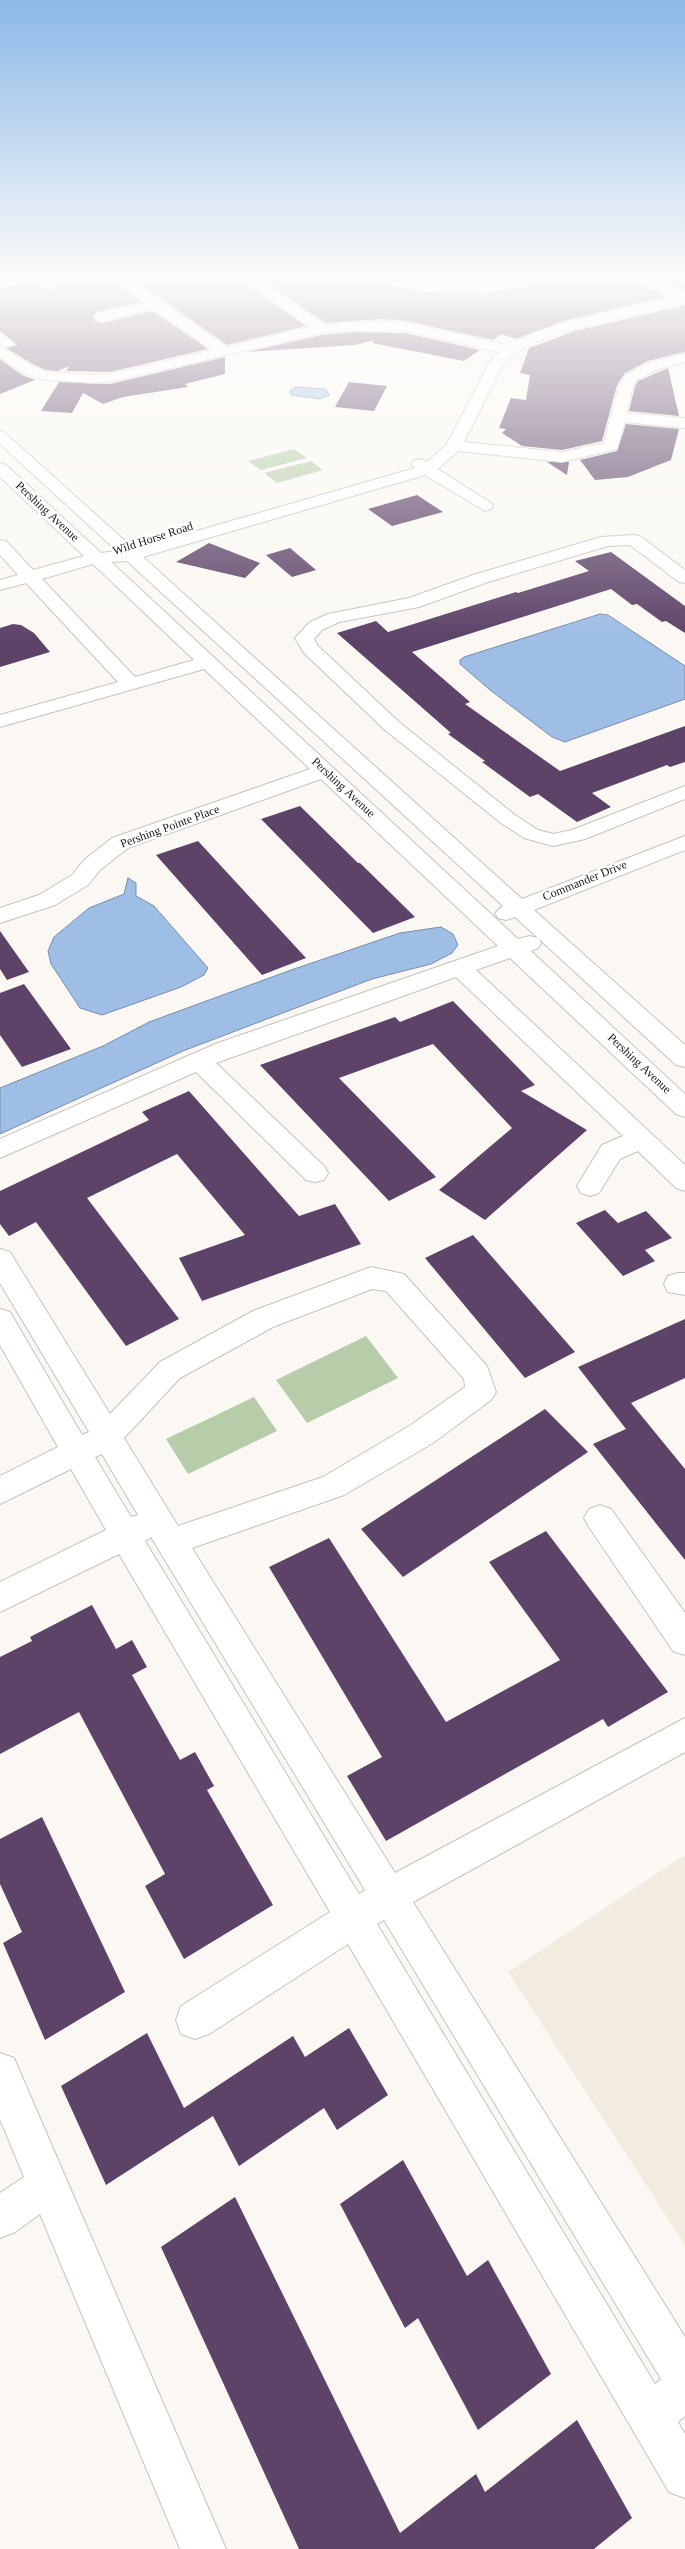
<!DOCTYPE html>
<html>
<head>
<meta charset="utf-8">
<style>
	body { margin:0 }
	canvas { display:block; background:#fbf8f3 }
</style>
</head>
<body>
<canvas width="685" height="2549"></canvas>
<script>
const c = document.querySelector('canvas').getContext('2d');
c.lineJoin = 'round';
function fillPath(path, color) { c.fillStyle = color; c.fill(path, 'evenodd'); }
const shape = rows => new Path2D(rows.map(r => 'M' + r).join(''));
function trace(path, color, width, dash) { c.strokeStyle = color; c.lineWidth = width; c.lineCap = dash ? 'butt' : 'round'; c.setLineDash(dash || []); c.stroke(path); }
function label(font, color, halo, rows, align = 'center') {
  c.font = font + ' "Times New Roman",serif'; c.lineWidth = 5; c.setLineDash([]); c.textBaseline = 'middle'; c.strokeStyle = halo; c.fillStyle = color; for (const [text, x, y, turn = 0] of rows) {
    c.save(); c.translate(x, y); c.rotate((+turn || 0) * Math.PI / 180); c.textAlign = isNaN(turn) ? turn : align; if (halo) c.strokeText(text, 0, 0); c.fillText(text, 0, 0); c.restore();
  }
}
fillPath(shape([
	[685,1855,685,2245,508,1972]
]), '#f2ece0');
fillPath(shape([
	[294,449,307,458,261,470,248,461],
	[311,461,323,470,277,483,264,473],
	[366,1336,398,1378,307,1423,276,1380],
	[254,1397,277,1431,188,1474,166,1439]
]), '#b7cda9');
const water = shape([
	[296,387,325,389,330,395,320,399,291,395,290,391,296,387],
	[600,614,608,615,685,666,685,699,565,742,552,737,490,690,460,664,460,660,464,657,600,614],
	[128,878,136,883,136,896,154,906,208,968,204,975,181,987,102,1015,80,1008,51,964,48,951,54,937,89,908,124,894,128,878],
	[441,927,453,934,458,945,452,953,431,964,372,979,183,1051,0,1134,0,1088,103,1046,149,1022,291,970,400,933,441,927]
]);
fillPath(water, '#9fbee6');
trace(water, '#778ca8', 1);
fillPath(shape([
	[35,280,50,291,60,280,113,280,141,302,97,312,93,316,95,321,102,323,153,311,208,349,110,372,66,371,69,366,58,371,46,370,34,365,6,348,17,345,0,331,0,288],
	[134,280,241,280,306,326,227,345],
	[262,280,382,280,390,286,443,294,482,294,526,286,534,280,637,280,665,297,564,321,516,339,501,334,493,340,406,321,382,319,325,323],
	[661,280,685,280,685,292],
	[685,305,685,352,648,361,625,373,617,385,602,441,562,450,522,446,502,433,506,429,499,428,511,398,526,400,530,375,520,373,529,348,575,331],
	[354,332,406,333,480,350,464,361,372,343,374,340,355,345,247,352,321,335],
	[225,357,225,374,185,384,188,387,123,397,103,404,83,393,72,413,41,411,59,382,110,384],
	[0,359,22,375,35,380,0,394],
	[668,368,679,416,629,411,635,386,638,381],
	[349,382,387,386,374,411,335,407],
	[626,424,679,429,671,460,628,477,595,480,580,460,617,451],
	[547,462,569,462,567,475],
	[417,495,443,512,392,526,368,509],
	[209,543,260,563,245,578,176,562],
	[290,548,316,570,292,577,266,555],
	[611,552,685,606,685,633,666,621,662,622,637,604,632,605,611,589,412,652,470,702,465,704,560,771,685,726,685,762,670,767,667,765,592,793,611,807,577,822,538,794,530,797,482,762,485,761,448,734,451,733,337,633,376,621,388,632,516,592,518,593,589,571,575,561],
	[13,624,21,625,34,633,50,652,0,667,0,628],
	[300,806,358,863,360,863,415,917,373,933,261,819],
	[198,841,306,958,262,975,156,855],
	[0,931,29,972,7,980,0,969],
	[24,984,71,1049,22,1067,0,1035,0,993],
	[453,1001,535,1085,521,1091,587,1130,485,1220,439,1190,512,1128,433,1044,339,1078,436,1177,389,1201,260,1065,395,1017,400,1022],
	[189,1091,299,1216,335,1204,361,1244,202,1301,179,1258,245,1235,177,1154,87,1198,179,1319,126,1346,36,1222,9,1236,0,1224,0,1191,149,1120,142,1112],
	[605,1210,618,1223,646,1211,672,1238,645,1250,655,1261,623,1276,576,1223],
	[473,1235,575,1352,525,1378,425,1258],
	[685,1319,685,1378,631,1403,685,1469,685,1560,593,1444,626,1429,578,1367],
	[545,1409,588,1452,403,1577,361,1529],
	[546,1531,668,1692,608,1727,603,1719,386,1841,347,1776,382,1757,269,1567,329,1538,446,1722,560,1660,489,1562],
	[92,1605,116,1649,132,1640,147,1667,132,1675,180,1760,195,1752,214,1786,207,1790,273,1905,184,1959,145,1886,165,1874,79,1712,0,1754,0,1657,32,1641,30,1637],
	[42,1817,125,1992,45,2040,3,1943,22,1932,0,1884,0,1839],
	[349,2028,388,2095,337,2130,324,2108,239,2166,213,2116,106,2185,61,2086,147,2033,184,2108,293,2036,305,2057],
	[403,2160,467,2276,488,2260,551,2374,478,2430,418,2318,405,2328,340,2204],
	[235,2197,400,2533,476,2474,485,2492,577,2420,632,2518,594,2549,299,2549,161,2247]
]), '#5d4368');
const minor = shape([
	[0,280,12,280,0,286,0,280],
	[115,280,130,280,227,347,310,327,243,280,258,280,324,325,382,321,406,323,507,345,531,334,564,323,670,298,639,280,656,280,685,294,685,303,574,329,541,340,514,353,502,365,464,442,562,452,604,443,619,385,627,374,648,363,685,354,685,362,658,369,637,380,633,385,627,413,685,418,685,428,625,422,617,449,562,462,458,451,438,469,491,503,493,506,491,509,485,511,425,475,143,557,522,899,685,836,685,850,534,910,685,1045,685,1067,676,1065,538,938,541,943,538,948,531,951,685,1094,685,1117,676,1114,510,958,476,970,685,1165,685,1191,676,1188,638,1151,620,1159,599,1193,590,1196,581,1193,577,1186,602,1145,623,1136,456,977,216,1063,324,1166,328,1173,324,1180,315,1182,306,1180,196,1072,0,1158,0,1139,190,1055,218,1043,498,946,321,779,128,848,100,870,88,885,55,905,0,923,0,908,39,895,72,875,84,860,112,838,310,769,204,669,0,727,0,715,118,682,26,583,0,590,0,580,18,575,0,555,0,540,6,541,33,570,84,556,0,477,0,463,6,465,101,553,117,551,0,444,0,431,5,433,134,549,415,468,411,464,413,461,419,459,427,462,447,444,489,363,499,352,406,331,354,330,321,333,110,382,94,383,39,379,23,373,0,357,0,346,33,367,46,372,94,375,110,374,213,350,153,309,102,321,97,320,95,317,97,314,145,303,115,280],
	[127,561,503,906,495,913,498,918,506,920,515,917,538,938,530,936,518,939,111,562,127,561],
	[93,564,194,660,135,677,42,579,93,564],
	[384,280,419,280,443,284,532,280,526,284,482,292,443,292,390,284,384,280],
	[634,535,640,536,685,570,685,583,679,582,630,545,608,546,488,582,419,607,339,622,322,630,314,639,318,646,399,722,515,815,538,830,553,834,572,830,685,786,685,799,585,839,553,846,524,838,501,823,385,730,304,653,295,638,310,622,328,614,409,598,476,574,601,537,634,535],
	[0,1249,10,1252,110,1414,160,1362,253,1311,371,1267,404,1274,487,1366,496,1392,491,1400,433,1443,344,1495,192,1548,395,1873,685,1718,685,1752,413,1902,685,2337,685,2416,678,2422,685,2434,685,2498,669,2492,348,1944,209,2034,195,2039,181,2034,176,2020,181,2006,330,1912,119,1554,0,1612,0,1582,106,1530,71,1469,0,1504,0,1476,58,1447,0,1345,0,1309,10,1312,82,1435,89,1432,0,1283,0,1249],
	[372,1289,386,1291,464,1379,465,1387,411,1425,323,1477,178,1526,124,1438,180,1378,273,1327,372,1289],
	[102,1454,138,1515,131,1517,95,1457,102,1454],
	[151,1537,365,1890,359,1894,145,1541,151,1537],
	[384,1920,661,2379,655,2384,377,1924,384,1920],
	[678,1273,685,1273,685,1295,668,1292,664,1284,668,1276,678,1273],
	[600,1505,611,1509,685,1613,685,1655,673,1651,589,1527,584,1518,589,1509,600,1505],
	[0,2053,14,2058,226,2549,180,2549,40,2214,15,2232,0,2238,0,2193,24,2177,0,2119,0,2053]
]);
trace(minor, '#c6c3be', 2);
fillPath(minor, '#fff');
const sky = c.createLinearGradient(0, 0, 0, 637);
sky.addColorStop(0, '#8bb8e7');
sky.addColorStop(0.44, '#fdfcfa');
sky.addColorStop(1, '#fdfcfa00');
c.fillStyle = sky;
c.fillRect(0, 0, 685, 637);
label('12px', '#1a1918', '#fff', [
	["Pershing Avenue",47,512,43],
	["Wild Horse Road",153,539,-18],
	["Pershing Avenue",343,788,43],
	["Pershing Pointe Place",170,827,-20],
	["Commander Drive",585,881,-22],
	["Pershing Avenue",639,1064,43]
]);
</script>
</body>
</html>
